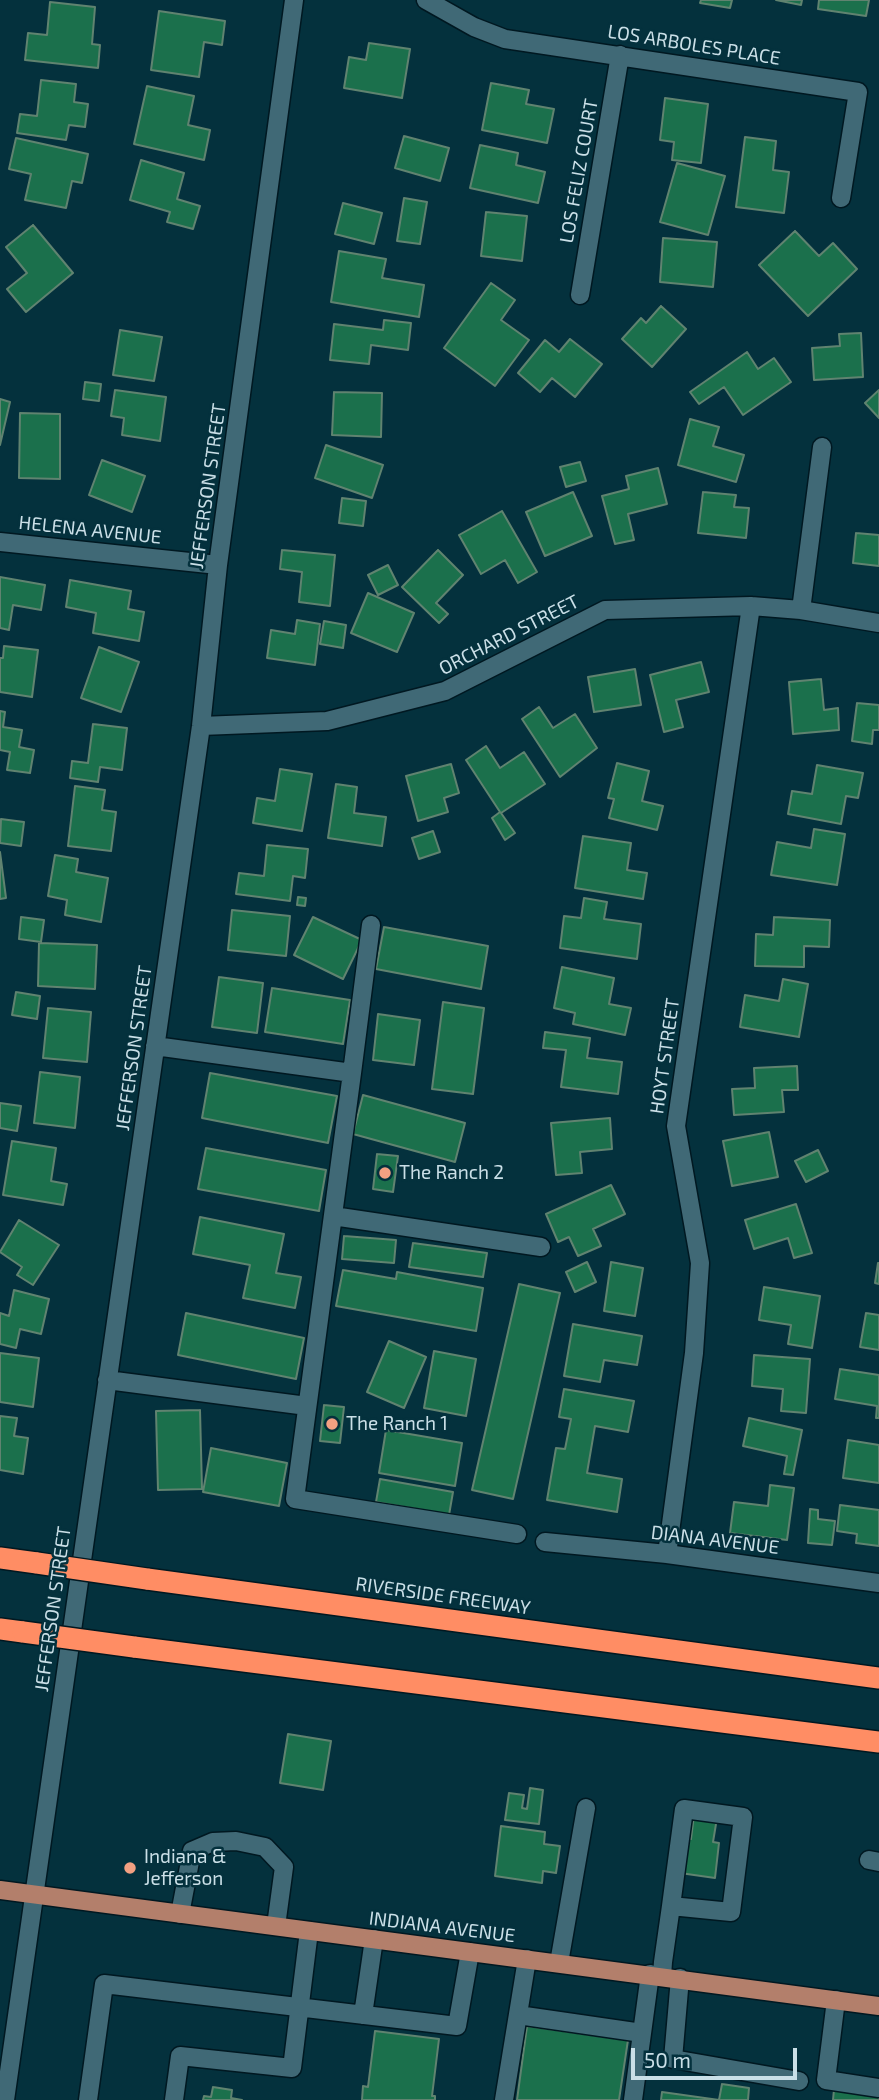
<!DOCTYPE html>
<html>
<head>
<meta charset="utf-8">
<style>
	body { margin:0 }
	#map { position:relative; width:879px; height:2100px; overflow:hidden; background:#04313d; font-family:"Exo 2",sans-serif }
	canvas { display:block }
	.scale { position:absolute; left:631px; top:2048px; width:166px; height:32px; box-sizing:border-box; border:4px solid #cadfe7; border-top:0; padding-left:9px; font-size:21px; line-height:24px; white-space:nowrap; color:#cadfe7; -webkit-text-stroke:5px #04313d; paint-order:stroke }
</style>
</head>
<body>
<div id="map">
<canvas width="879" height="2100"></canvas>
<div class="scale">50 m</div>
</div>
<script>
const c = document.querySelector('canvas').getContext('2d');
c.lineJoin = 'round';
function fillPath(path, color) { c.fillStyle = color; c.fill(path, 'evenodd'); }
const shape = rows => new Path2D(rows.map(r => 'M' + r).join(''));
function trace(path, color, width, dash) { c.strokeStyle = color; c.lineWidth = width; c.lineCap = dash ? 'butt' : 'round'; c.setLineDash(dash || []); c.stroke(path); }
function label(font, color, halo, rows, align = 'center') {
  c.font = font + ' "Exo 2",sans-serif'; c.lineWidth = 5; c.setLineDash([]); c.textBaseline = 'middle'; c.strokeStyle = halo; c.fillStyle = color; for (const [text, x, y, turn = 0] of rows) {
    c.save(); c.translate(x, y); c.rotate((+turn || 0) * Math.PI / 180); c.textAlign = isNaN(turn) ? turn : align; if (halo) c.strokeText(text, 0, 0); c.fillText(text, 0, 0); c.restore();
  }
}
const building = shape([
	[701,0,732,0,730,8,700,3,701,0],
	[776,0,802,0,801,5,776,0],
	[819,0,869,0,866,16,818,9,819,0],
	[50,2,95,7,92,44,100,45,98,68,25,60,28,33,47,35,50,2],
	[159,11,225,21,222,45,204,42,199,77,151,70,159,11],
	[369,43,410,49,402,98,344,88,349,57,366,60,369,43],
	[41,80,76,84,74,102,88,104,85,127,69,125,66,140,17,133,20,114,37,116,41,80],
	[491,83,529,90,526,104,554,109,547,143,482,130,491,83],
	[147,86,194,96,188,125,210,130,204,160,134,144,147,86],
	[665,98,708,104,701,163,672,160,674,142,660,140,665,98],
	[404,136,449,148,440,181,395,168,404,136],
	[745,137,776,141,773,170,789,172,784,213,736,207,745,137],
	[16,138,88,154,82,183,72,181,66,208,25,200,31,174,9,169,16,138],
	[480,145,518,153,516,165,545,172,538,203,470,188,480,145],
	[141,160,184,173,177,199,200,206,193,229,167,222,170,212,130,200,141,160],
	[677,163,725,176,708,235,660,222,677,163],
	[404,198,427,202,420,244,397,241,404,198],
	[343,203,382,213,374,244,335,234,343,203],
	[486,212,527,216,522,261,481,256,486,212],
	[33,225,73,273,26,312,7,289,27,273,6,247,33,225],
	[795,231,819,256,833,243,857,269,808,316,759,265,795,231],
	[663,238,717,242,713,287,660,282,663,238],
	[339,251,386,259,382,278,424,285,419,317,331,302,339,251],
	[491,283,515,300,501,320,529,340,495,386,444,348,491,283],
	[661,306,686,329,652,367,622,339,641,318,646,323,661,306],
	[384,320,411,323,408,350,371,345,369,364,330,360,334,324,383,330,384,320],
	[120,330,162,337,154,381,113,375,120,330],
	[861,333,863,377,814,380,812,348,840,346,839,334,861,333],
	[570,339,602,364,575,397,552,378,540,392,518,373,545,340,559,352,570,339],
	[747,352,758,369,774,358,791,382,743,415,724,387,699,404,690,392,747,352],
	[85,382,101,384,99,401,83,399,85,382],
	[115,390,166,397,160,441,122,435,124,418,111,416,115,390],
	[879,390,879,418,865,403,879,390],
	[334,392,382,393,381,437,332,435,334,392],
	[0,399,10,402,0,445,0,399],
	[20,413,60,414,60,479,19,478,20,413],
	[690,419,719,427,713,446,744,455,736,482,678,465,690,419],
	[326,445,383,465,372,498,315,478,326,445],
	[102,460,145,476,132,512,89,495,102,460],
	[580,462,586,481,566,487,560,467,580,462],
	[658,468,667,504,628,514,634,540,615,544,602,496,629,489,626,476,658,468],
	[573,492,592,536,545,556,526,512,573,492],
	[703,492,736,495,734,507,749,508,746,538,698,533,703,492],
	[342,498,366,501,363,526,339,523,342,498],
	[502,511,537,572,518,583,505,560,481,574,459,535,502,511],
	[856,533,879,535,879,566,853,563,856,533],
	[282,550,335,555,330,606,299,602,302,572,280,569,282,550],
	[438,550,463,575,436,603,448,614,439,623,402,587,438,550],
	[388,565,398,585,378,595,368,575,388,565],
	[0,577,45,585,41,610,13,605,9,630,0,628,0,577],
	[70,580,131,591,128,609,144,612,139,641,93,633,96,613,66,607,70,580],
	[368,593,414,613,397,652,351,633,368,593],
	[297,620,320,624,315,665,267,658,271,630,295,634,297,620],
	[324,621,346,625,343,648,320,644,324,621],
	[4,646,38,650,32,697,0,692,0,658,3,658,4,646],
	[99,647,139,662,121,712,81,698,99,647],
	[701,662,709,692,676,700,683,727,664,732,650,675,701,662],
	[635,669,641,705,594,712,588,677,635,669],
	[821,679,824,710,838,708,839,730,793,734,789,682,821,679],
	[857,703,879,705,879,730,873,730,872,744,852,741,857,703],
	[539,707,553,728,575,714,597,748,560,777,522,719,539,707],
	[0,711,5,712,3,727,22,730,19,747,34,750,30,773,7,770,10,752,0,750,0,711],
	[93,724,127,728,122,770,100,767,98,782,70,778,72,761,88,763,93,724],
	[486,746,500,768,524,752,545,784,501,813,515,833,505,840,492,818,500,812,466,760,486,746],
	[617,763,649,771,642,801,663,806,657,830,609,818,614,799,608,798,617,763],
	[451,764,459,793,444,798,448,812,418,821,406,776,451,764],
	[817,765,863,773,858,798,846,796,841,824,788,814,792,791,812,794,817,765],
	[280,769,312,774,302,831,253,823,257,798,275,801,280,769],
	[336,784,357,787,354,813,386,817,382,846,328,838,336,784],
	[75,786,105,790,102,810,116,812,111,851,68,846,75,786],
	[1,819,24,822,21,846,0,843,1,819],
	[814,829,845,834,837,885,771,875,777,842,811,848,814,829],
	[433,831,440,852,419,859,412,838,433,831],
	[583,836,631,843,627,870,647,873,643,899,575,888,583,836],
	[267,845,308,849,305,878,293,876,290,901,236,894,239,873,264,876,267,845],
	[0,852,6,898,0,899,0,852],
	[55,855,78,859,76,872,108,878,101,922,65,915,67,900,48,896,55,855],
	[298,897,306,898,305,906,297,905,298,897],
	[584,898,607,902,604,919,641,924,637,959,560,948,564,916,581,918,584,898],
	[232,910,290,916,286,956,228,950,232,910],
	[21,917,44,920,41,942,19,939,21,917],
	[313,917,362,940,343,979,294,955,313,917],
	[774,917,830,920,829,947,804,946,804,967,755,966,756,934,773,935,774,917],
	[384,927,488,946,481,989,376,969,384,927],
	[39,943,97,945,95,989,38,986,39,943],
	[562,967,614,978,609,1004,631,1008,625,1035,573,1024,575,1013,554,1008,562,967],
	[219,977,263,983,257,1033,212,1027,219,977],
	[783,979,808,984,799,1037,740,1027,745,995,779,1001,783,979],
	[272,988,350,1000,343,1044,265,1032,272,988],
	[16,992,40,996,37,1019,12,1015,16,992],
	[443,1002,484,1008,473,1094,432,1089,443,1002],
	[48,1008,91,1012,87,1062,43,1058,48,1008],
	[378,1014,420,1020,414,1065,373,1060,378,1014],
	[545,1032,590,1038,587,1058,622,1062,618,1094,561,1087,566,1050,543,1048,545,1032],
	[797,1066,798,1090,782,1090,784,1112,734,1115,732,1089,755,1088,754,1068,797,1066],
	[40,1072,80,1077,75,1128,34,1123,40,1072],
	[210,1073,337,1096,328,1143,202,1118,210,1073],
	[363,1095,465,1123,455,1162,353,1134,363,1095],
	[0,1103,21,1106,17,1131,0,1128,0,1103],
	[610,1118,612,1149,580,1152,582,1173,556,1175,551,1123,610,1118],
	[769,1132,778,1177,732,1186,723,1141,769,1132],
	[12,1141,56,1148,51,1181,67,1184,63,1205,3,1195,12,1141],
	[206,1148,326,1170,319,1211,198,1189,206,1148],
	[818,1150,828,1171,806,1182,795,1161,818,1150],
	[377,1154,398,1156,393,1192,373,1189,377,1154],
	[611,1185,625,1214,593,1229,601,1246,578,1256,569,1237,558,1242,546,1214,611,1185],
	[796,1204,812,1253,794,1258,788,1238,754,1249,745,1220,796,1204],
	[200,1217,284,1234,276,1273,301,1277,295,1308,243,1298,250,1265,193,1254,200,1217],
	[19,1220,59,1245,33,1285,17,1275,22,1267,0,1252,19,1220],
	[344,1236,396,1240,394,1263,342,1259,344,1236],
	[413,1243,487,1253,483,1277,409,1267,413,1243],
	[587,1262,596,1282,575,1292,566,1272,587,1262],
	[611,1262,643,1268,635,1316,604,1311,611,1262],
	[878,1263,879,1263,879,1284,875,1283,878,1263],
	[343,1270,396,1279,397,1272,483,1288,476,1331,336,1306,343,1270],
	[519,1284,560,1293,513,1499,472,1490,519,1284],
	[764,1287,820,1296,812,1348,788,1344,791,1325,759,1320,764,1287],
	[14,1290,49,1299,41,1334,20,1329,16,1348,0,1344,0,1313,9,1316,14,1290],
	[186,1313,304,1338,296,1379,178,1355,186,1313],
	[866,1313,879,1315,879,1350,860,1347,866,1313],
	[573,1324,642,1336,637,1365,604,1360,600,1382,564,1376,573,1324],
	[389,1341,426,1357,404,1408,367,1392,389,1341],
	[434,1351,476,1359,466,1416,424,1408,434,1351],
	[0,1353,39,1358,33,1407,0,1402,0,1353],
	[754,1355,810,1359,806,1413,781,1411,783,1389,752,1386,754,1355],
	[840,1369,879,1375,879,1418,876,1418,877,1406,835,1399,840,1369],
	[564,1389,634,1401,628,1432,595,1426,587,1473,622,1479,617,1512,547,1500,556,1448,565,1449,571,1419,559,1417,564,1389],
	[324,1405,344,1407,340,1443,320,1441,324,1405],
	[200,1410,202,1489,158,1490,156,1411,200,1410],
	[0,1416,17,1418,14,1436,28,1438,23,1474,0,1470,0,1416],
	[749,1418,802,1430,793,1475,784,1474,787,1456,743,1446,749,1418],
	[386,1430,462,1443,455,1486,379,1473,386,1430],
	[848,1440,879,1445,879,1483,843,1478,848,1440],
	[211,1448,287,1463,279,1506,203,1492,211,1448],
	[380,1479,453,1492,449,1515,376,1502,380,1479],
	[770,1485,794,1488,787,1540,730,1533,734,1502,768,1506,770,1485],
	[840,1505,879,1510,879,1546,856,1543,857,1534,837,1531,840,1505],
	[810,1509,818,1510,818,1519,835,1521,832,1545,808,1543,810,1509],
	[288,1734,331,1741,323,1790,280,1783,288,1734],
	[530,1788,543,1790,539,1824,505,1820,509,1793,524,1795,522,1808,527,1809,530,1788],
	[694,1815,717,1818,713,1842,719,1843,715,1878,680,1873,685,1838,691,1839,694,1815],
	[501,1826,545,1832,544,1844,560,1846,556,1873,543,1871,542,1883,495,1876,501,1826],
	[527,2026,628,2040,619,2100,517,2100,527,2026],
	[375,2031,439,2039,432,2096,435,2096,435,2100,362,2100,363,2086,368,2087,375,2031],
	[722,2084,749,2088,748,2100,661,2100,662,2092,719,2100,722,2084],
	[213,2087,232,2090,231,2098,242,2100,203,2100,204,2096,211,2097,213,2087],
	[834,2089,879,2096,879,2100,833,2100,834,2089]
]);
fillPath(building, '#1b704c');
trace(building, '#608370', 2);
const minor = shape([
	[426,0,474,27,505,39,858,92,841,198],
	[580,295,620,55],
	[0,542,218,565],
	[801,610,822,447],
	[201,726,327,721,445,691,605,610,751,606,801,610,879,623],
	[155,1046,352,1073,295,1499,517,1534],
	[352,1073,371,925],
	[333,1216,541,1247],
	[107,1380,307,1406],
	[545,1542,667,1554,879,1583],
	[667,1554,694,1353,700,1263,676,1126,751,606],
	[869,1860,879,1862],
	[180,1914,192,1851,213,1842,236,1841,265,1847,284,1867,276,1926],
	[559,1963,586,1808],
	[662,1976,663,1962,671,1906,684,1809,743,1817,731,1912,671,1906],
	[680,1978,673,2059,799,2081],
	[836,2000,826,2080,879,2088],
	[363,2015,374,1939],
	[518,2015,642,2033],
	[5,2100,201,726,218,565,294,0],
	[88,2100,104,1984,457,2026,470,1952],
	[174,2100,180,2056,292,2068,309,1931],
	[504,2100,527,1959],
	[633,2100,650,1974]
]);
const major = shape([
	[0,1890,879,2006]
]);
const highway = shape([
	[0,1558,37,1563],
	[147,1579,879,1678],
	[0,1629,23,1632],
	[134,1647,879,1742]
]);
trace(minor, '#001821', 21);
trace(major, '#001821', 21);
trace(highway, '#001821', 24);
trace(minor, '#406976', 18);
trace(major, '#b37f6b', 18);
trace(highway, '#ff8d64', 21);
const highwayBridge = shape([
	[37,1563,147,1579],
	[23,1632,134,1647]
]);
trace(highwayBridge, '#001821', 24, []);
trace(highwayBridge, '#ff8d64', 21);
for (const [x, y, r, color] of [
	[385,1173,7,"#f3a082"],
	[332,1424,7,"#f3a082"],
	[130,1868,7,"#f3a082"]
]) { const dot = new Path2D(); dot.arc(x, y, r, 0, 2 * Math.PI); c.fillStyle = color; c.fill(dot); trace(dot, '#04313d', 2.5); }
label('19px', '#cadfe7', '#04313d', [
	["LOS ARBOLES PLACE",694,45,9],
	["LOS FELIZ COURT",579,171,-80],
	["JEFFERSON STREET",208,486,-82],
	["HELENA AVENUE",90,530,6],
	["ORCHARD STREET",509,635,-27],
	["JEFFERSON STREET",134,1048,-82],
	["HOYT STREET",665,1056,-82],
	["DIANA AVENUE",715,1540,7],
	["RIVERSIDE FREEWAY",443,1596,8],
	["JEFFERSON STREET",53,1609,-82],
	["INDIANA AVENUE",442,1927,7]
]);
label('19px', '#cadfe7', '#04313d', [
	["The Ranch 2",399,1173],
	["The Ranch 1",346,1424],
	["Indiana &",144,1857],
	["Jefferson",144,1879]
], 'left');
</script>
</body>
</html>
